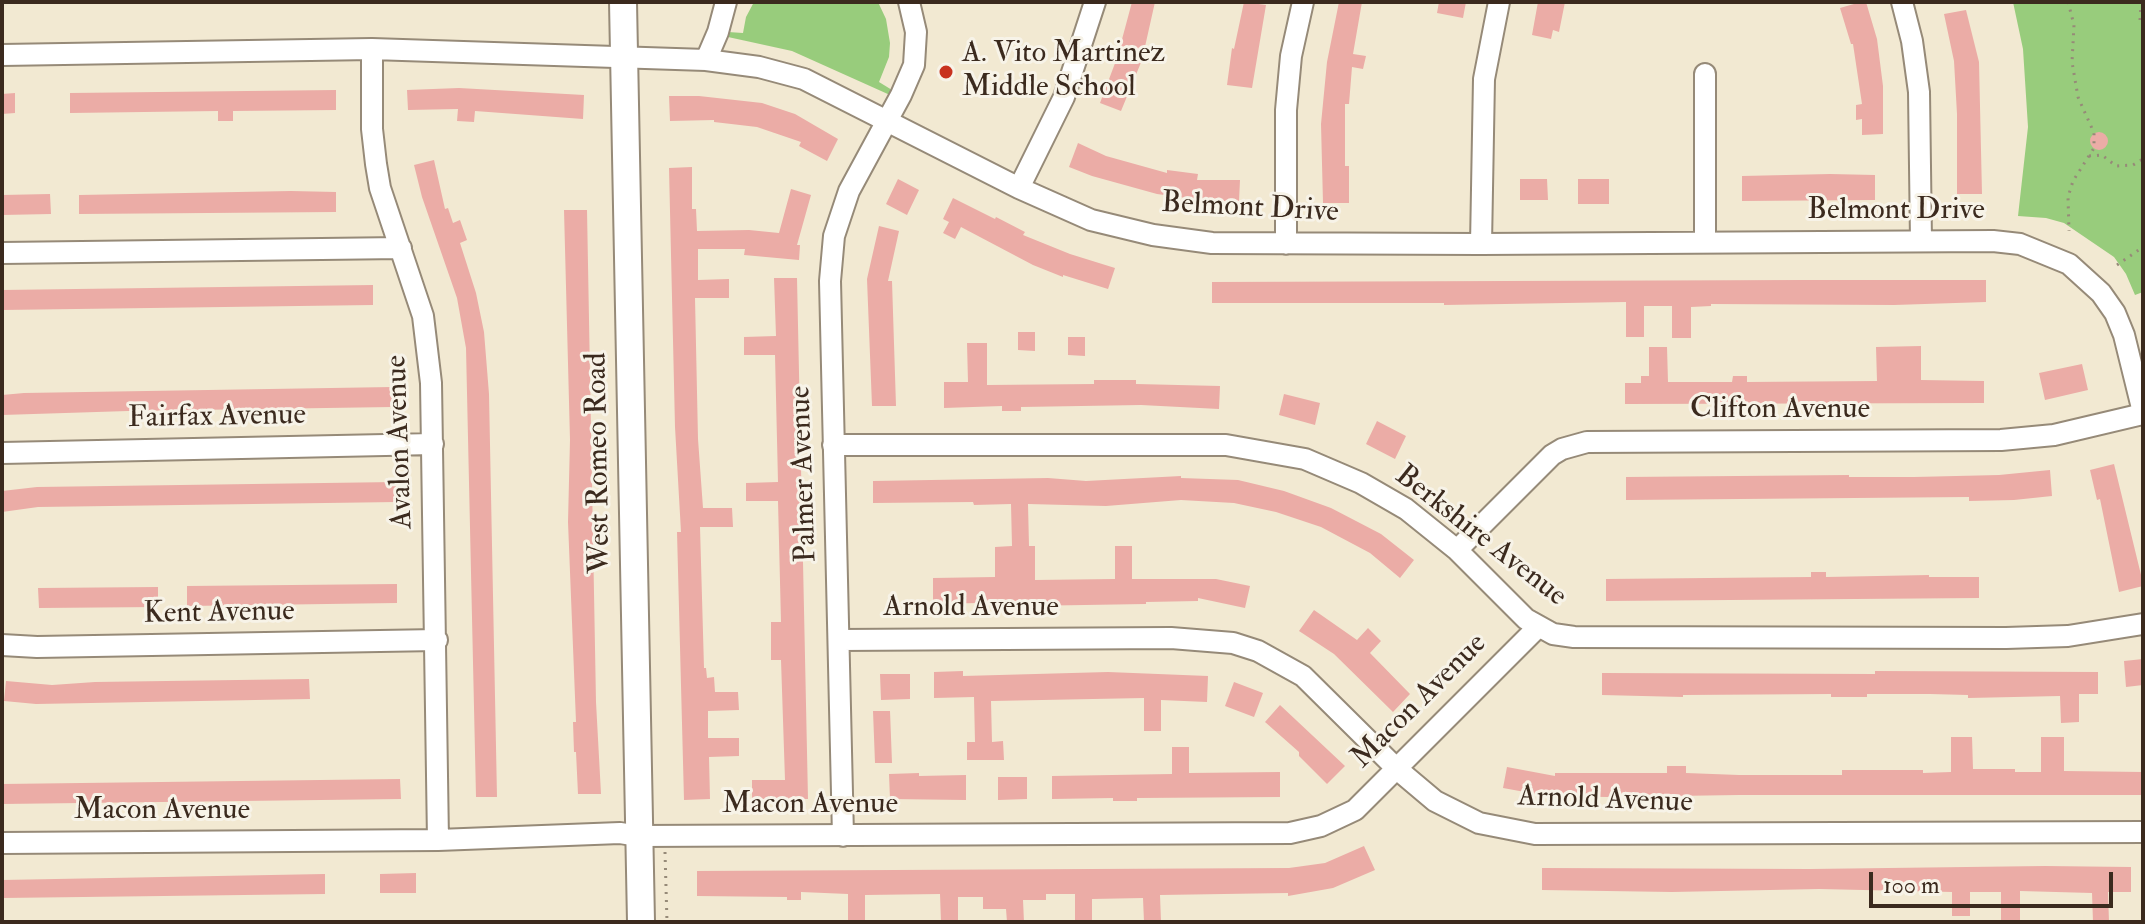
<!DOCTYPE html>
<html>
<head>
<meta charset="utf-8">
<style>
	body { margin:0 }
	#map { position:relative; width:2145px; height:924px; overflow:hidden; background:#f2e9d2; font-family:"IM FELL Double Pica",serif }
	canvas { display:block }
	.frame { position:absolute; inset:0; border:4px solid #3b2a1e; pointer-events:none }
	.scale { position:absolute; left:1869px; top:872px; width:244px; height:36px; box-sizing:border-box; border:4px solid #3b2a1e; border-top:0; padding-left:10px; font-size:24px; line-height:28px; white-space:nowrap; color:#3b2a1e; -webkit-text-stroke:6px #f7f3e8; paint-order:stroke }
</style>
</head>
<body>
<div id="map">
<canvas width="2145" height="924"></canvas>
<div class="frame"></div>
<div class="scale">100 m</div>
</div>
<script>
const c = document.querySelector('canvas').getContext('2d');
c.lineJoin = 'round';
function fillPath(path, color) { c.fillStyle = color; c.fill(path, 'evenodd'); }
const shape = rows => new Path2D(rows.map(r => 'M' + r).join(''));
function trace(path, color, width, dash) { c.strokeStyle = color; c.lineWidth = width; c.lineCap = dash ? 'butt' : 'round'; c.setLineDash(dash || []); c.stroke(path); }
function label(font, color, halo, rows, align = 'center') {
  c.font = font + ' "IM FELL Double Pica",serif'; c.lineWidth = 6; c.setLineDash([]); c.textBaseline = 'middle'; c.strokeStyle = halo; c.fillStyle = color; for (const [text, x, y, turn = 0] of rows) {
    c.save(); c.translate(x, y); c.rotate((+turn || 0) * Math.PI / 180); c.textAlign = isNaN(turn) ? turn : align; if (halo) c.strokeText(text, 0, 0); c.fillText(text, 0, 0); c.restore();
  }
}
fillPath(shape([
	[754,2,878,2,886,19,890,43,889,57,879,82,892,90,890,95,792,51,728,37,728,32,743,33,746,17],
	[2013,2,2143,2,2143,292,2135,295,2126,274,2114,257,2064,223,2046,218,2018,216,2028,127,2023,49]
]), '#98cc7c');
fillPath(shape([
	[1132,2,1155,2,1142,60,1121,111,1100,103,1117,58],
	[1244,2,1266,5,1252,88,1227,85,1232,48,1234,49],
	[1339,2,1362,2,1353,54,1366,56,1363,69,1352,67,1349,104,1345,104,1345,166,1349,166,1349,203,1323,203,1321,124,1327,62],
	[1439,2,1466,2,1463,18,1437,13],
	[1538,2,1565,2,1559,32,1553,30,1551,39,1532,35],
	[1861,2,1866,2,1877,39,1883,86,1883,134,1862,135,1862,119,1856,120,1856,105,1862,104,1853,44,1851,44,1840,8],
	[1966,10,1979,62,1982,194,1957,194,1957,114,1954,61,1944,14],
	[459,88,584,95,583,119,475,111,474,122,457,121,458,109,408,110,407,90],
	[336,90,336,110,233,111,233,121,218,121,218,111,70,113,70,93],
	[15,93,15,113,2,114,2,94],
	[669,96,699,96,762,103,795,114,838,139,827,161,799,146,801,142,757,127,714,122,714,120,670,121],
	'2090 141a9 9 0 1 1 18 0a9 9 0 1 1-18 0Z',
	[1078,143,1106,156,1167,173,1167,170,1198,174,1197,180,1240,180,1239,201,1209,201,1157,194,1092,176,1069,167],
	[434,160,445,209,448,208,453,223,460,220,467,240,460,243,476,293,484,332,489,394,497,797,476,797,466,348,457,298,422,197,414,165],
	[692,167,692,209,696,209,697,231,749,230,779,233,791,189,811,195,797,245,800,245,799,260,744,255,745,249,698,249,698,280,729,279,729,298,695,298,698,439,703,508,732,508,733,527,700,527,704,668,706,668,707,678,714,677,715,692,738,692,739,710,708,711,708,738,739,738,739,756,709,757,710,799,684,800,677,532,681,532,675,427,669,168],
	[1830,174,1875,175,1875,200,1742,201,1742,176],
	[898,179,919,190,907,215,886,204],
	[1520,179,1547,179,1548,200,1520,200],
	[1578,179,1609,179,1609,204,1578,204],
	[291,191,336,192,336,212,79,214,79,195],
	[50,194,51,214,2,215,2,195],
	[953,198,995,219,996,217,1025,232,1023,235,1070,254,1115,268,1108,289,1063,275,1063,277,1033,265,961,227,955,239,943,233,949,222,943,219],
	[564,210,587,210,596,702,601,794,578,794,576,752,574,752,573,722,576,722,568,522,570,440],
	[879,226,899,231,888,281,892,281,896,406,872,406,867,279],
	[774,278,797,278,808,799,752,799,752,780,785,780,781,660,771,660,771,622,781,622,778,501,746,501,746,483,778,482,775,355,744,355,744,337,776,336],
	[1801,280,1986,280,1986,302,1894,305,1711,304,1711,306,1691,307,1691,338,1672,338,1672,306,1644,306,1644,337,1626,337,1626,302,1444,305,1444,303,1212,303,1212,282],
	[373,285,373,305,2,310,2,290],
	[1018,332,1035,332,1035,351,1018,350],
	[1068,337,1085,337,1085,356,1068,355],
	[967,343,987,343,987,385,1094,384,1094,380,1136,380,1136,384,1220,386,1219,409,1141,405,1021,407,1021,411,1002,411,1002,406,944,408,944,382,968,382],
	[1921,346,1921,380,1984,381,1984,403,1625,404,1625,383,1641,383,1641,376,1649,376,1649,347,1667,347,1668,382,1732,382,1733,376,1747,376,1747,382,1877,381,1876,347],
	[2082,364,2088,390,2045,400,2039,373],
	[392,387,392,407,128,411,2,415,2,395,24,393],
	[1284,394,1320,403,1315,425,1279,415],
	[1377,421,1406,436,1395,459,1366,444],
	[2114,464,2143,583,2143,586,2119,592,2100,499,2097,500,2090,470],
	[2050,470,2052,496,2014,500,1969,501,1969,497,1626,500,1626,477,1849,475,1849,477,1914,477,1999,475],
	[1181,476,1181,478,1238,480,1284,491,1331,508,1381,534,1414,560,1400,578,1370,553,1321,527,1276,512,1234,503,1181,500,1106,506,1028,504,1029,546,1035,546,1035,580,1115,579,1115,546,1132,546,1132,579,1216,579,1250,586,1245,608,1198,598,1198,601,1146,602,1146,604,1023,606,1023,602,933,604,933,578,995,577,995,547,1012,546,1011,504,974,505,973,502,873,503,873,481,1048,478,1086,481],
	[396,482,397,502,38,507,2,512,2,491,37,487],
	[1811,572,1826,572,1826,577,1929,575,1929,577,1979,577,1979,598,1606,601,1606,579,1811,577],
	[397,584,397,603,187,606,187,586],
	[158,587,158,607,39,608,38,588],
	[1314,610,1357,640,1368,628,1381,641,1370,653,1410,694,1393,712,1334,654,1299,631],
	[2143,659,2143,685,2126,687,2124,661],
	[963,671,963,676,1108,672,1208,676,1207,702,1161,700,1161,731,1144,731,1144,698,991,701,992,742,1003,741,1004,760,967,760,967,742,975,742,974,697,934,698,934,672],
	[1875,671,2098,672,2098,694,2079,694,2079,722,2061,723,2060,696,1968,698,1968,695,1930,694,1867,694,1867,697,1831,697,1831,694,1683,695,1683,697,1602,695,1602,673,1875,674],
	[880,674,910,674,910,699,881,700],
	[309,679,310,699,36,704,4,701,6,681,52,685,95,682],
	[1234,682,1263,693,1254,717,1225,706],
	[1280,705,1345,766,1327,784,1299,756,1299,752,1265,722],
	[873,711,890,711,892,763,875,763],
	[1951,737,1972,737,1973,769,2015,769,2015,772,2041,772,2041,737,2064,737,2064,771,2143,772,2143,795,1739,795,1607,797,1547,796,1503,788,1507,767,1555,776,1555,773,1667,773,1667,766,1686,766,1686,773,1739,775,1842,775,1842,770,1923,770,1923,773,1951,772],
	[1172,747,1189,747,1189,773,1280,772,1280,797,1137,798,1137,801,1113,801,1113,798,1052,799,1052,776,1172,774],
	[919,773,919,776,966,775,966,800,890,799,889,774],
	[998,777,1027,777,1027,799,998,800],
	[400,779,401,799,2,804,2,784],
	[1364,846,1375,870,1333,888,1288,896,1288,893,1160,895,1161,922,1144,922,1143,898,1092,899,1092,922,1075,922,1075,894,1046,894,1046,900,1023,900,1024,922,1007,922,1006,909,983,909,983,897,958,897,958,922,941,922,940,894,865,895,865,922,848,922,848,894,801,892,801,900,787,900,787,897,697,896,697,871,1289,868,1325,863],
	[2045,866,2131,867,2131,892,2108,892,2109,922,2093,922,2092,893,2020,891,2020,920,2001,920,2001,892,1970,892,1970,916,1952,916,1952,892,1819,889,1672,892,1542,890,1542,868,1810,869],
	[416,873,416,893,380,893,380,874],
	[325,874,325,894,2,898,2,880]
]), '#ebaca6');
const minor = shape([
	[1902,2,1912,41,1919,92,1921,241],
	[372,49,372,129,376,164,380,188,423,316,431,383,438,840],
	[2,55,372,49,706,60,759,67,804,79,1019,188,1091,220,1153,235,1212,243,1481,244,1993,241,2020,244,2069,264,2101,293,2115,313,2124,335,2143,412],
	[706,60,718,32,726,2],
	[1705,74,1705,242],
	[1019,188,1064,97,1095,2],
	[1286,244,1286,110,1291,56,1303,2],
	[1481,244,1484,79,1499,2],
	[2,253,401,248],
	[833,445,1226,445,1305,459,1361,483,1406,509,1457,550,1526,619,1553,634,1574,637,2006,638,2068,636,2143,624],
	[2,453,433,444],
	[1457,550,1552,455,1562,449,1587,442,2001,440,2054,435,2143,414],
	[840,640,1171,638,1233,643,1258,651,1303,676,1397,769,1435,801,1479,823,1535,834,2143,832],
	[2,645,37,647,437,640],
	[843,836,830,281,834,236,849,191,901,95,914,65,916,32,909,2],
	[2,843,438,840,620,833,639,836,1290,833,1321,826,1355,810,1538,627]
]);
const major = shape([
	[623,2,641,922]
]);
trace(minor, '#968a78', 24);
trace(major, '#968a78', 30);
trace(shape([
	[2068,2,2074,25,2072,62,2078,97,2094,133,2094,148,2073,181,2068,197,2069,231],
	[2140,20,2141,2],
	[2089,156,2102,155,2116,166,2133,165,2143,159],
	[2117,265,2143,247],
	[665,852,667,922]
]), '#968a78', 3, [2, 6]);
trace(minor, '#fff', 20);
trace(major, '#fff', 26);
for (const [x, y, r, color] of [
	[946,72,8,"#c8321e"]
]) { const dot = new Path2D(); dot.arc(x, y, r, 0, 2 * Math.PI); c.fillStyle = color; c.fill(dot); trace(dot, '#f7f3e8', 3); }
label('30px', '#3b2a1e', '#f7f3e8', [
	["A. Vito Martinez",962,55],
	["Middle School",962,89]
], 'left');
label('30px', '#3b2a1e', '#f7f3e8', [
	["Belmont Drive",1250,209,3],
	["Belmont Drive",1896,212],
	["Clifton Avenue",1780,411],
	["Fairfax Avenue",217,418,-1],
	["Avalon Avenue",401,442,-92],
	["West Romeo Road",600,463,-91],
	["Palmer Avenue",805,474,-92],
	["Berkshire Avenue",1480,537,38],
	["Arnold Avenue",971,609],
	["Kent Avenue",219,614,-1],
	["Macon Avenue",1420,702,-45],
	["Arnold Avenue",1605,801,2],
	["Macon Avenue",810,806],
	["Macon Avenue",162,812]
]);
</script>
</body>
</html>
